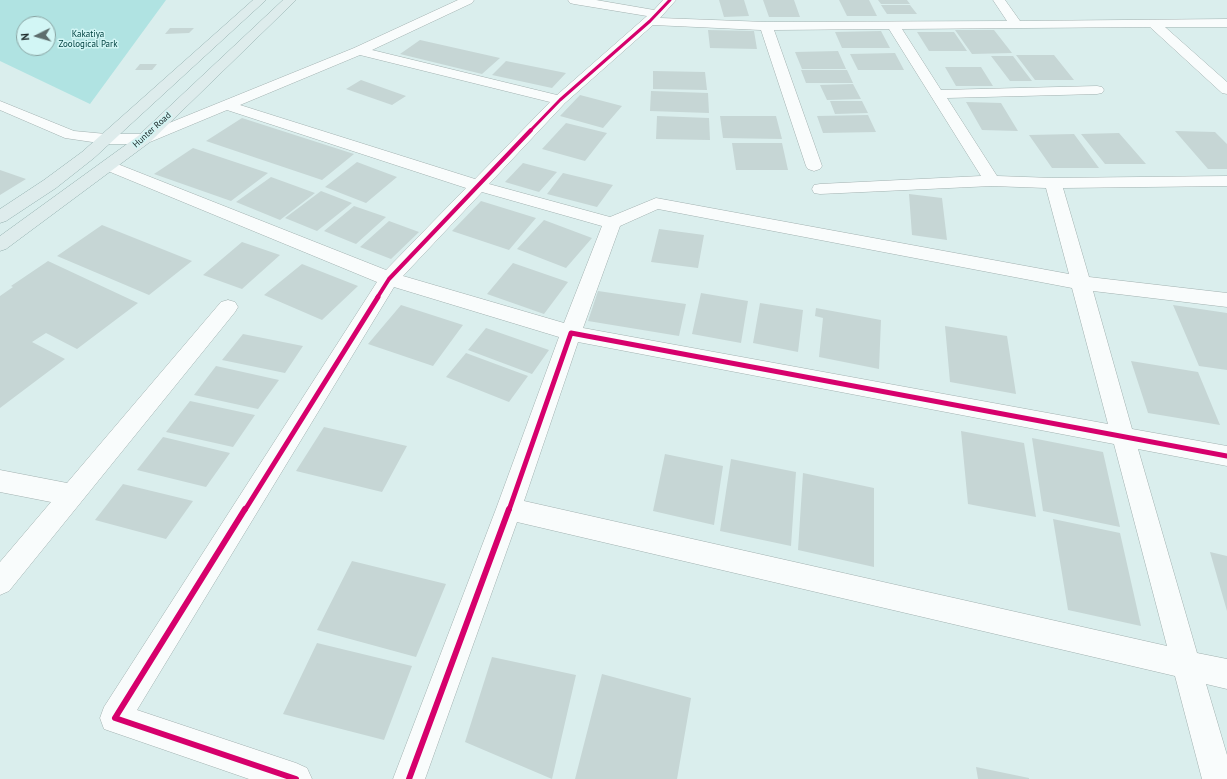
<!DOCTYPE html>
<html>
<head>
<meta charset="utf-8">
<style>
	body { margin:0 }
	#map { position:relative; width:1227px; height:779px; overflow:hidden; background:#daeeed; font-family:"PT Sans",sans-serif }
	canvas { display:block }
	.north { position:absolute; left:16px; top:16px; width:40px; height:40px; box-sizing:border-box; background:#d2f6f5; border:1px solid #89a4a3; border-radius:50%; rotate:265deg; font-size:11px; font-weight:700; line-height:16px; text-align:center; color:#1c2929 }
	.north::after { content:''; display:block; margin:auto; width:14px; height:18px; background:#5e6e6e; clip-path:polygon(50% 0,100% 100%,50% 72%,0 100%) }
</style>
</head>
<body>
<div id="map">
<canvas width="1227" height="779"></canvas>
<div class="north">N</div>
</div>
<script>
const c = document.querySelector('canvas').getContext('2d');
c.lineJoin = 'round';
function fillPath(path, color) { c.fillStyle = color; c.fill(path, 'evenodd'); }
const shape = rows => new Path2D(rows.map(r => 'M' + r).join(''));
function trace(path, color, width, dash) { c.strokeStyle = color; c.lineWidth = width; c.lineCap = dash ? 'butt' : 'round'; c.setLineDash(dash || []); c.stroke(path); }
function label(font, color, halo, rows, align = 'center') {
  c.font = font + ' "PT Sans",sans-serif'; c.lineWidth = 3; c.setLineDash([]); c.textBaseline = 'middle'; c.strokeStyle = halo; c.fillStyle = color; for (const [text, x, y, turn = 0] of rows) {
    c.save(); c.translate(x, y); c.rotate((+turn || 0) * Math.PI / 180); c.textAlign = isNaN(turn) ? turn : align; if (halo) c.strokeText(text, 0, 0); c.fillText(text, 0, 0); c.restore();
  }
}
fillPath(shape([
	[0,0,166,0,90,104,0,61],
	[24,24,48,24,48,48,24,48]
]), '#b0e3e2');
fillPath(shape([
	[719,0,744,0,749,16,724,17],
	[763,0,794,0,800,17,769,17],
	[839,0,869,0,877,16,847,16],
	[878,0,907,0,910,4,881,4],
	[881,5,910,5,917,14,887,14],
	[170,28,194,28,189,33,165,34],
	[708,30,754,31,757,49,710,48],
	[955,30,994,30,1012,53,972,54],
	[881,31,890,48,842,48,835,32],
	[917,32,954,32,967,51,929,51],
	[420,40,500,58,482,74,400,54],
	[838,51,846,69,802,69,795,52],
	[895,53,904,70,858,70,850,54],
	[1016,55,1054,55,1074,80,1035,80],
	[991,56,1013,56,1032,81,1010,81],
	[506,61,566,73,552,88,492,75],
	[140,64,157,64,152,70,135,70],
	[945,67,981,67,993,86,956,86],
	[801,70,847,70,853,83,806,83],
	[653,71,705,72,707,90,653,89],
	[361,80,406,96,392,105,346,89],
	[853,84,861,99,827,100,820,85],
	[651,91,708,93,709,113,650,111],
	[580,95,622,106,603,128,560,116],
	[830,101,862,101,868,113,835,114],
	[966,102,1001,103,1018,131,982,130],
	[868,115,876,132,823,133,817,116],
	[657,116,709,118,710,140,656,139],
	[720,116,776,116,782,139,723,138],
	[242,118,354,154,322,180,206,141],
	[566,123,607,133,585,161,542,149],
	[1175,131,1215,132,1227,144,1227,169,1208,169],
	[1119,133,1146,164,1105,164,1081,134],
	[1074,134,1099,168,1052,168,1029,135],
	[732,143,782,143,788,170,736,170],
	[193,148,268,173,231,201,154,174],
	[357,162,397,177,366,203,325,187],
	[523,163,557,172,539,192,505,182],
	[0,170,26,179,0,195],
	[563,173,613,185,597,207,547,194],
	[271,177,315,193,280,220,236,202],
	[321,191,352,203,317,231,285,218],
	[909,194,942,198,947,240,912,235],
	[481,201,536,218,509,250,452,231],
	[354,206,386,217,356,244,324,231],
	[544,220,592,238,566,268,517,249],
	[389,221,419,232,391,259,360,247],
	[102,225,192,261,149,295,57,256],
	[659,229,704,235,698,268,651,262],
	[242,242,280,255,242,289,203,275],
	[48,261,138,303,77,349,46,333,32,342,65,359,0,408,0,296,13,287,11,286],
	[513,263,568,282,544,314,487,294],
	[302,264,358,286,322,320,264,295],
	[598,291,686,304,679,336,588,321],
	[701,293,748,301,741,343,692,334],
	[760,303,803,310,798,352,753,343],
	[401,305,463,325,433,366,368,344],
	[1173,305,1227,313,1227,370,1199,366],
	[816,308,881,320,879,369,819,357,823,318,815,316],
	[945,326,1007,336,1016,394,950,382],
	[486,328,549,350,532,374,468,350],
	[243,334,303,346,285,373,222,360],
	[466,353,528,376,509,402,446,377],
	[1131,361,1198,372,1220,425,1148,413],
	[216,366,279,380,258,409,194,395],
	[190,401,255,415,233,447,166,432],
	[324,427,407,446,382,492,296,471],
	[961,431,1024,443,1036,517,968,504],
	[163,437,230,453,206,487,137,470],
	[1032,438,1103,452,1120,527,1043,511],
	[665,454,723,466,714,525,653,511],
	[731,459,796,472,791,546,720,531],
	[803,473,874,488,874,567,798,550],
	[123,484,193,501,166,539,95,520],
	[1053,519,1120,533,1141,626,1068,610],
	[1210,552,1227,556,1227,611],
	[352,561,446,584,416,657,317,630],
	[317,643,412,666,384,740,283,714],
	[492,657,576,675,552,779,465,742],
	[602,674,691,698,677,779,575,779],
	[976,767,1029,778,1029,779,978,779]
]), '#c6d6d5');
const minor = shape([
	[458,0,474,0,472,3,372,50,557,95,647,16,574,4,570,3,568,0,596,0,654,10,663,0,676,0,660,18,766,22,1007,21,993,0,1005,0,1020,21,1227,19,1227,27,1165,27,1227,82,1227,94,1222,93,1150,27,902,29,941,90,1097,86,1102,87,1104,90,1102,93,1097,94,947,98,997,176,1053,178,1227,176,1227,186,1063,188,1089,277,1227,293,1227,307,1093,291,1132,429,1227,446,1227,466,1138,449,1197,653,1227,659,1227,689,1206,684,1227,755,1227,779,1202,779,1175,676,517,522,425,779,393,779,496,509,559,337,394,287,137,710,296,763,307,768,312,779,249,779,104,729,100,718,104,707,377,282,103,169,101,166,103,163,109,161,115,163,386,270,466,188,227,110,150,142,144,144,106,144,65,138,0,110,0,101,74,131,106,134,142,134,354,48,458,0],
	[653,25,761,30,806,166,808,169,814,171,820,169,822,166,774,30,889,29,981,176,820,184,814,185,812,189,814,193,820,194,992,186,1046,188,1069,274,656,198,610,217,489,184,565,103,653,25],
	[360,55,550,102,475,179,240,105,360,55],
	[482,192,602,226,564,323,403,276,482,192],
	[658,209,1072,288,1108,424,583,328,620,226,658,209],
	[578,342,1114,444,1167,646,524,501,578,342],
	[228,300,235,302,238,307,235,312,9,591,0,595,0,562,51,502,0,492,0,470,67,483,221,302,228,300]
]);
const major = shape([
	[253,0,266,0,94,158,56,188,6,221,0,223,0,209,44,180,82,152,253,0],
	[283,0,296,0,150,142,6,249,0,251,0,236,138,136,283,0]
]);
trace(minor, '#a2b1b0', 1);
trace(major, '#94b0af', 1);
fillPath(minor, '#f9fcfc');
fillPath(major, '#deecec');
trace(shape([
	[530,131,560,100,650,21,670,0]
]), '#d6006c', 3);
trace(shape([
	[377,298,389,279,531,130]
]), '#d6006c', 4);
trace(shape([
	[245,510,378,297],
	[509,510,571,333,1227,456]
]), '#d6006c', 5);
trace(shape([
	[245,509,115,718,296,779],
	[409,779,509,509]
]), '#d6006c', 6);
label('9px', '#014140', '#d2f6f5', [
	["Kakatiya",88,34],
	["Zoological Park",88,44]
]);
label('9px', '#1c2929', '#d2f6f5', [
	["Hunter Road",152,130,-42]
]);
</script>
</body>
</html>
